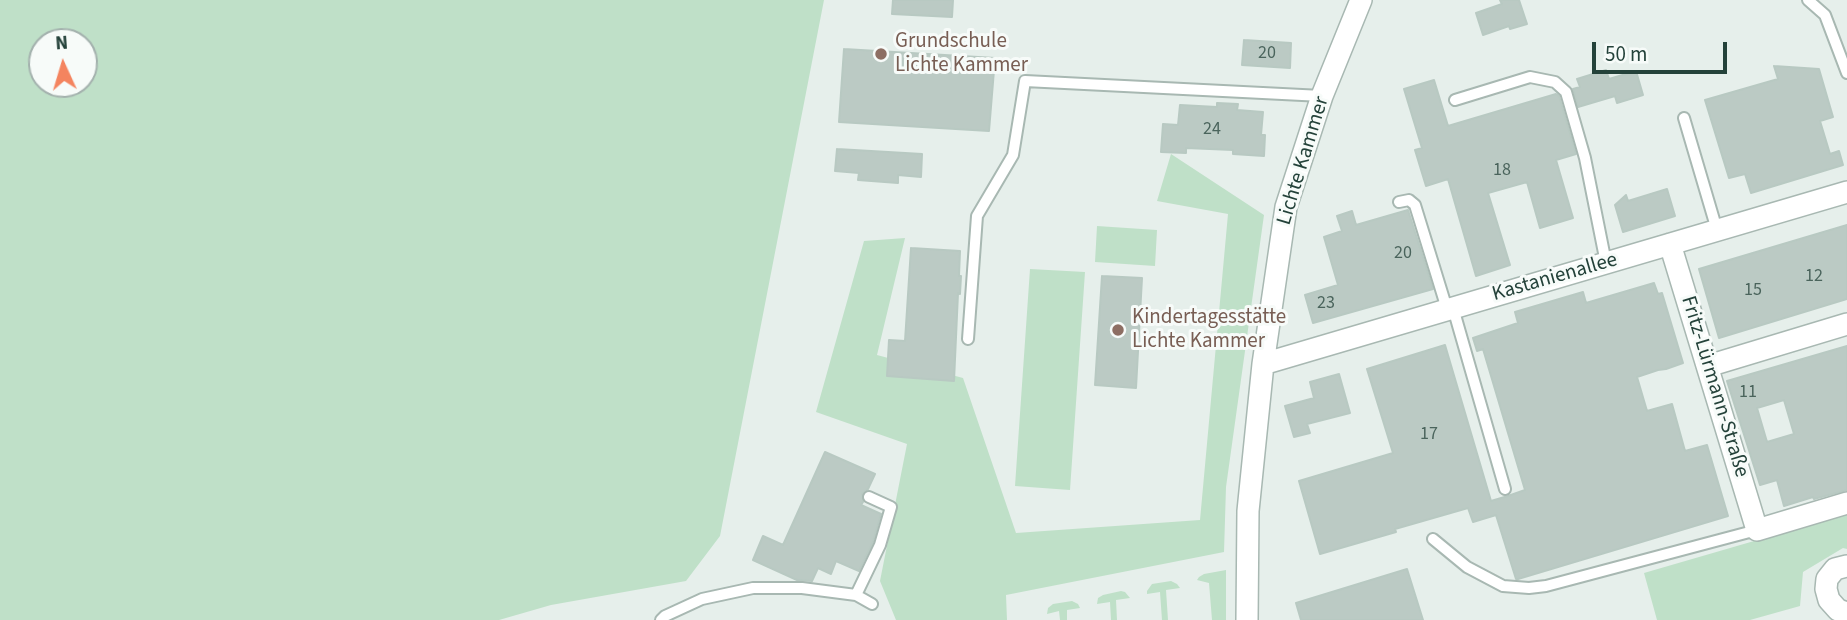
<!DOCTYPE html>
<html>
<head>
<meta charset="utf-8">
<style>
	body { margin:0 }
	#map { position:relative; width:1847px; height:620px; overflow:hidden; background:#e6efeb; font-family:"Source Sans 3",sans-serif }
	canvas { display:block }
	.north { position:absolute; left:28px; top:28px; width:70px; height:70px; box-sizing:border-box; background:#f7fbf9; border:2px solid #a3b1ad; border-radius:50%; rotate:356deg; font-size:19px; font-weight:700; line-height:28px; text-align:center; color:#24423a }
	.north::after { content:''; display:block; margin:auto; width:24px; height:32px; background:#f4845f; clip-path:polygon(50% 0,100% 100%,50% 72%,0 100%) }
	.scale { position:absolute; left:1592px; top:42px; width:135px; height:32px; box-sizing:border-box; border:4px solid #24423a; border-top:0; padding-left:9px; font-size:21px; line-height:24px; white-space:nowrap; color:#24423a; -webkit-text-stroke:5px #f7fbf9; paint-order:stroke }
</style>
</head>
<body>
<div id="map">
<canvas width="1847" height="620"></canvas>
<div class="north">N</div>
<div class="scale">50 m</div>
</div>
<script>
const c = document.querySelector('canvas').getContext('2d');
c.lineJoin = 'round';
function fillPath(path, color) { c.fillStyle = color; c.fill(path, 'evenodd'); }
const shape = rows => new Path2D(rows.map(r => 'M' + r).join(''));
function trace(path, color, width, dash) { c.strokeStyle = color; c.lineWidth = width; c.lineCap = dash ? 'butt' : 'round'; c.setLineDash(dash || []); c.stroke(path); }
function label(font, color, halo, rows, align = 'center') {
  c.font = font + ' "Source Sans 3",sans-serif'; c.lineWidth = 6; c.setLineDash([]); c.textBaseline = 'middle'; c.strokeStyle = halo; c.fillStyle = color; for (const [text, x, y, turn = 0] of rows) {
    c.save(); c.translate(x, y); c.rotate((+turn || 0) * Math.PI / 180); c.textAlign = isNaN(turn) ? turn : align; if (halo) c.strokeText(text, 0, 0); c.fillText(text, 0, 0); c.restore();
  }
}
fillPath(shape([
	[0,0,824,0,720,536,686,581,551,605,499,620,0,620],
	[42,42,84,42,84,84,42,84],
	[1171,154,1264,215,1226,487,1224,552,1006,595,1007,620,896,620,880,581,907,444,816,412,864,241,905,238,877,355,963,378,1016,533,1200,520,1228,214,1157,201],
	[1097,226,1157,230,1155,266,1095,262],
	[1030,269,1085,272,1070,490,1015,486],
	[1847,514,1847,549,1843,548,1803,572,1800,606,1750,620,1657,620,1644,573],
	[1226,570,1226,620,1212,620,1209,583,1197,580,1199,577,1204,574],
	[1171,581,1177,584,1180,588,1166,590,1168,620,1162,620,1160,592,1147,594,1147,591,1152,584],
	[1121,591,1125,592,1130,598,1116,600,1117,620,1111,620,1110,602,1097,604,1098,598,1103,595],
	[1072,601,1078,604,1080,608,1067,610,1067,620,1060,620,1059,611,1047,614,1048,608,1053,604]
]), '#bfe0c8');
const building = shape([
	[893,0,953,0,952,17,892,14,893,0],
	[1500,0,1519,0,1527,24,1510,29,1509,26,1483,35,1476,13,1502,4,1500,0],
	[1244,40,1291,43,1290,68,1242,65,1244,40],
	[844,49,995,58,989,131,839,122,844,49],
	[1774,66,1819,69,1833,117,1820,121,1830,154,1839,151,1843,165,1751,193,1745,174,1729,178,1705,100,1778,79,1774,66],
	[1606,70,1609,79,1636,71,1643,95,1617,103,1615,96,1578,107,1573,89,1580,87,1577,79,1606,70],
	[1434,80,1448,126,1556,94,1559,96,1576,154,1556,160,1573,218,1540,228,1527,182,1488,193,1510,265,1476,276,1448,179,1426,186,1415,150,1422,148,1404,89,1434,80],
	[1217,103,1238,104,1237,110,1263,112,1261,135,1265,135,1264,156,1233,154,1233,150,1186,148,1186,153,1161,152,1163,124,1178,125,1180,105,1217,107,1217,103],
	[837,149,922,154,921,177,898,175,898,183,858,180,859,173,835,171,837,149],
	[1667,189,1675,216,1623,232,1615,205,1626,195,1628,201,1667,189],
	[1408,210,1433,289,1313,323,1305,295,1338,285,1324,237,1342,231,1337,216,1352,211,1356,225,1408,210],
	[1847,225,1847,299,1719,338,1699,269,1847,225],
	[911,248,960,251,959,276,961,276,960,294,958,293,954,381,887,376,889,340,905,341,911,248],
	[1102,276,1142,278,1136,388,1095,385,1102,276],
	[1654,283,1658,294,1662,293,1683,363,1666,369,1658,370,1637,377,1647,411,1672,404,1685,451,1707,445,1728,516,1518,579,1516,579,1496,515,1473,522,1468,508,1395,529,1396,532,1320,554,1299,481,1393,453,1367,369,1445,345,1491,501,1508,496,1525,490,1483,349,1477,351,1473,338,1518,323,1515,312,1583,292,1586,303,1654,283],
	[1847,346,1847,490,1814,499,1813,497,1784,506,1777,480,1760,485,1727,381,1847,346],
	[1784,400,1794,434,1767,442,1757,408,1784,400],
	[1339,374,1350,413,1307,424,1310,433,1294,437,1285,406,1314,398,1310,382,1339,374],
	[825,452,875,474,868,489,862,494,863,502,861,505,881,514,873,542,859,571,836,561,831,574,818,568,812,581,797,580,753,560,763,536,783,545,825,452],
	[1407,569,1423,620,1301,620,1296,603,1407,569]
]);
fillPath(building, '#bbcac4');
trace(building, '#b8c9c2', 2);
const service = shape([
	[1808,0,1825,15,1847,73],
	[1455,100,1530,77,1555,82,1566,92,1585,158,1606,263],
	[1684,118,1717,230],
	[1399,202,1409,200,1415,205,1447,309],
	[1453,308,1505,489],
	[968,339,977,216,1013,155,1025,81,1322,96],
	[1433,539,1467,567,1503,586,1529,588,1546,586,1757,530],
	[856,595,880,545,891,507,869,497],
	[661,620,665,616,702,599,753,588,802,588,856,595,872,604]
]);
const minor = shape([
	[1670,244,1757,530,1847,503],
	[1263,364,1847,192],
	[1708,366,1847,324],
	[1847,566,1835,569,1827,579,1826,589,1829,600,1838,610,1847,613],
	[1247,620,1248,511,1263,364,1286,207,1322,96,1361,0]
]);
trace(service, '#a8b8b2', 14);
trace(minor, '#a8b8b2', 24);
trace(service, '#fff', 10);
trace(minor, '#fff', 21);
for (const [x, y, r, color] of [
	[881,54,7,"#8d6e63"],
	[1118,330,7,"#8d6e63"]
]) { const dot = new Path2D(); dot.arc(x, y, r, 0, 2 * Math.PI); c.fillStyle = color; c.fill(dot); trace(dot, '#f7fbf9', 2.5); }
label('18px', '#4a645c', null, [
	["20",1267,54],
	["24",1212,130],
	["18",1502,171],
	["20",1403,254],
	["12",1814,277],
	["15",1753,291],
	["23",1326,304],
	["11",1748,393],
	["17",1429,435]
]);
label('21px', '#785e54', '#f7fbf9', [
	["Grundschule",895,42],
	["Lichte Kammer",895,66],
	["Kindertagesstätte",1132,318],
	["Lichte Kammer",1132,342]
], 'left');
label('21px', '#24423a', '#f7fbf9', [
	["Lichte Kammer",1304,161,-73],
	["Kastanienallee",1555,278,-16],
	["Fritz-Lürmann-Straße",1714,387,73]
]);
</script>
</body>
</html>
